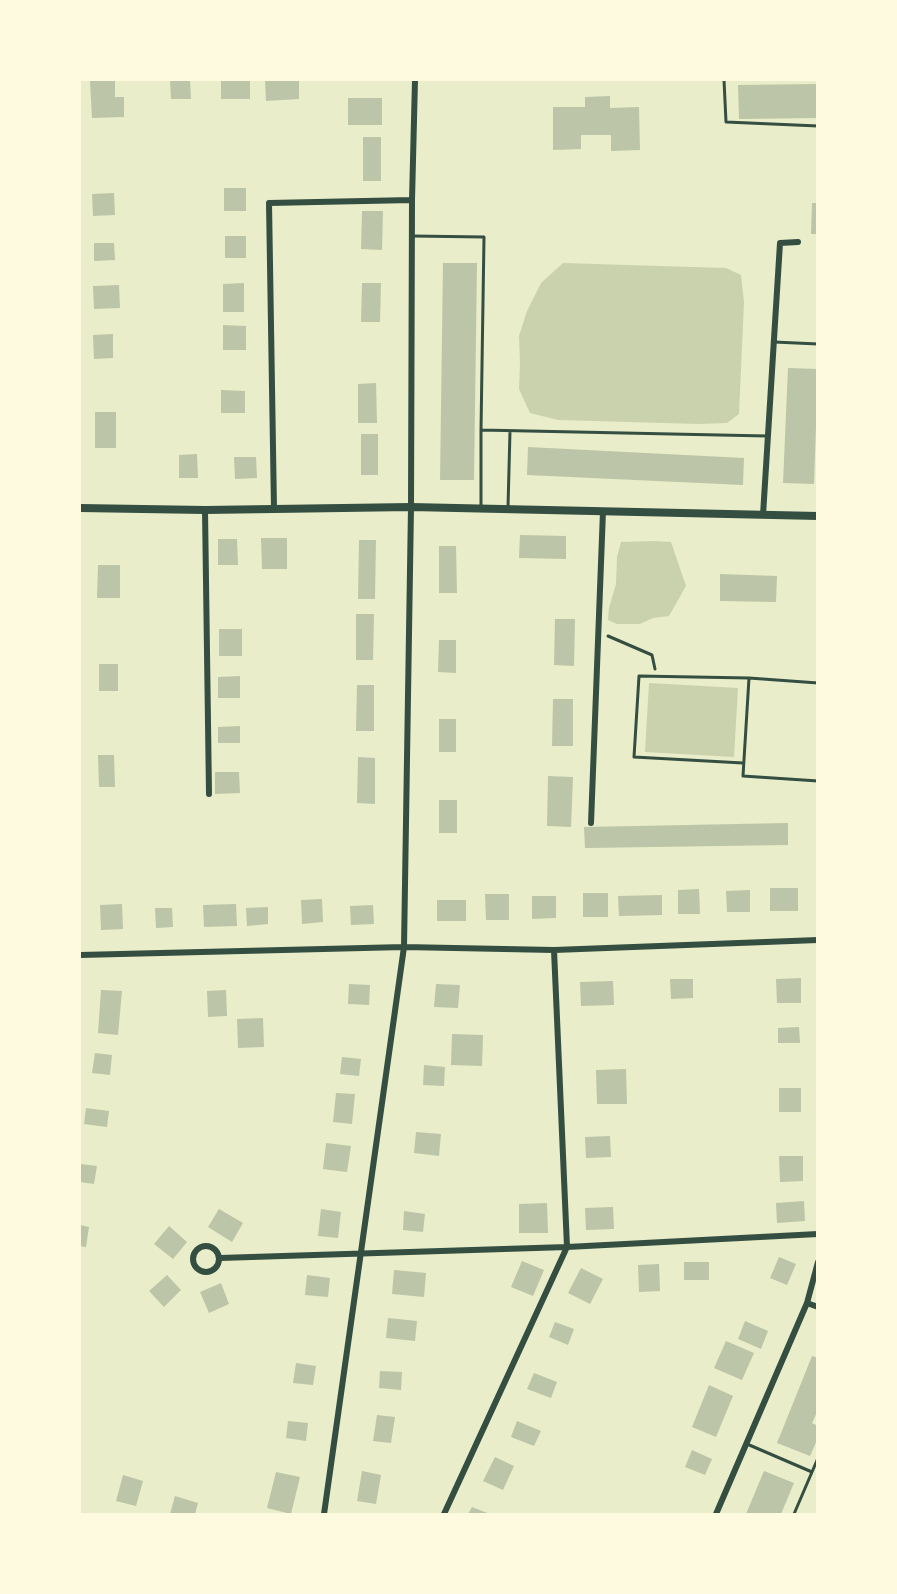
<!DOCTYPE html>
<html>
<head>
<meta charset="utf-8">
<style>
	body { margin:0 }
	#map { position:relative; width:897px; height:1594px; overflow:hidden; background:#e9edc9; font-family:Manrope,sans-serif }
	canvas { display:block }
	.frame { position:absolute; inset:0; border:81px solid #fefae0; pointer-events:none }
</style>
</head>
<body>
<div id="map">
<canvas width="897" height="1594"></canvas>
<div class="frame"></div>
</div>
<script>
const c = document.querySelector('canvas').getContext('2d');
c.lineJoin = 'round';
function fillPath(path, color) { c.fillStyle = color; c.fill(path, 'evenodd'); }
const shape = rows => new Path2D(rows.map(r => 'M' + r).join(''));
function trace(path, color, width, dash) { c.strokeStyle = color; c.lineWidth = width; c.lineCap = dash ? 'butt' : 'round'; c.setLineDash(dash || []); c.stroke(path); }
fillPath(shape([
	[563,263,726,268,741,275,744,302,739,414,727,423,699,424,558,420,530,413,519,389,520,363,519,336,527,311,541,283],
	[653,541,671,542,686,586,669,616,653,618,640,624,617,624,608,620,609,608,616,584,617,557,621,542],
	[649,683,738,688,734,757,645,752]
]), '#cad2ad');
fillPath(shape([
	[115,80,115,97,124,97,124,117,92,118,90,81],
	[170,80,190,80,191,99,171,99],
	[221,80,250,80,250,99,221,99],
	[265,80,299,80,299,99,266,101],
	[818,84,818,118,739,119,738,85],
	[610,96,610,108,639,107,640,150,611,151,611,135,581,135,581,149,553,150,553,107,585,107,585,97],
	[348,98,382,98,382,125,348,125],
	[363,137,381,137,381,181,363,181],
	[224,188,246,188,246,211,224,211],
	[114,193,115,215,93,216,92,194],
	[812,203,818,203,818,234,811,234],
	[362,211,383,211,382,250,361,249],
	[225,236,246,236,246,258,225,258],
	[94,243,114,243,115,260,94,261],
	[443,263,477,263,474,480,440,480],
	[244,283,244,312,223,312,223,284],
	[362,283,381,283,380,322,361,322],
	[119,285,120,308,94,309,93,286],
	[223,325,246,326,246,350,223,350],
	[113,334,113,358,94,359,93,335],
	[788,368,818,369,814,484,783,483],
	[376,383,377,423,358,423,358,384],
	[221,390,245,391,245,413,221,413],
	[95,412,116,412,116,448,95,448],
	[361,434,378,434,378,475,361,475],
	[528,447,744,458,743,485,527,475],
	[197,454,198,478,179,478,179,455],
	[234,457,256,457,257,478,235,479],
	[520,535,566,536,566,559,519,558],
	[261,538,287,538,287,569,262,569],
	[218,539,237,539,238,565,218,565],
	[359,540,376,540,375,599,358,599],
	[439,546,456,546,457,593,439,593],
	[98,565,120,565,120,598,97,598],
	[720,574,777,576,776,602,720,601],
	[356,614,374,614,373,660,356,660],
	[555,619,575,619,574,666,554,665],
	[219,629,242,629,242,656,219,656],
	[439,640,456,640,456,673,438,672],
	[99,664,118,664,118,691,99,691],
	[240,676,240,698,218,698,218,677],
	[357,685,374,685,374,731,356,731],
	[553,699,573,699,573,746,552,746],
	[439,719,456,719,456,752,439,752],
	[240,726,240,743,218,743,218,727],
	[98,755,114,755,115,787,99,787],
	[358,757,375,758,375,804,357,803],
	[215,772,239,772,240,793,215,794],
	[548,776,573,777,571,827,547,826],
	[439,800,457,800,457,833,439,833],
	[788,823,788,845,585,848,584,827],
	[770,888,798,888,798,911,770,911],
	[699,889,700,914,678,914,678,890],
	[750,890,750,912,727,912,726,891],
	[583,893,608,893,608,917,583,917],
	[485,894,509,894,509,920,486,920],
	[662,895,662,915,619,916,618,896],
	[532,896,556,896,556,918,532,919],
	[322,899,323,922,302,924,301,900],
	[437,900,466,900,466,921,437,921],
	[122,904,123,929,101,930,100,905],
	[236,904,237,926,204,927,203,905],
	[373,905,374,924,351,925,350,906],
	[268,907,268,924,247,926,246,908],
	[155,908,172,908,173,927,156,928],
	[801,978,801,1003,777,1003,776,979],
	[670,979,693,979,693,998,671,999],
	[613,981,614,1005,581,1006,580,982],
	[349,984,370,985,369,1005,348,1004],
	[436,984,460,985,458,1008,434,1007],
	[101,990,122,991,118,1035,98,1033],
	[226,990,227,1016,208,1017,207,991],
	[263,1018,264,1047,238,1048,237,1019],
	[799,1027,800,1043,778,1043,778,1028],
	[452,1034,483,1035,482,1066,451,1065],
	[95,1053,112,1055,110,1075,92,1073],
	[342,1057,361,1059,359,1076,340,1074],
	[424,1065,445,1067,444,1086,423,1085],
	[626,1069,627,1104,597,1104,596,1070],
	[779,1088,801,1088,801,1112,779,1112],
	[336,1093,355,1094,352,1124,333,1122],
	[86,1108,109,1111,107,1127,84,1124],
	[416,1132,441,1134,439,1156,414,1153],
	[610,1136,611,1157,586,1158,585,1137],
	[326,1143,351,1146,347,1172,323,1169],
	[779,1156,803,1156,803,1181,780,1182],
	[80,1164,97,1166,94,1184,80,1182],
	[804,1201,805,1221,777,1223,776,1203],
	[547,1203,548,1233,519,1233,519,1204],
	[613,1207,614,1229,586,1230,585,1208],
	[219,1209,243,1223,232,1242,208,1227],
	[321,1209,341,1212,338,1238,318,1236],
	[404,1211,425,1214,423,1232,403,1230],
	[80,1225,89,1227,86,1247,80,1246],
	[169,1226,187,1242,173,1259,154,1244],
	[779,1257,796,1264,787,1285,770,1278],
	[522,1261,544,1270,533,1296,511,1287],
	[684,1262,709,1262,709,1280,684,1280],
	[659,1264,660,1291,639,1292,638,1265],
	[581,1268,603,1279,590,1304,568,1293],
	[394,1270,426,1273,424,1297,392,1294],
	[167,1275,181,1290,164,1307,149,1291],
	[307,1275,330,1278,328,1297,305,1295],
	[221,1283,229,1304,209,1313,200,1292],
	[388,1318,417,1321,415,1341,386,1338],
	[745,1321,768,1331,761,1349,738,1339],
	[555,1322,574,1329,568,1345,549,1337],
	[726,1341,754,1353,742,1380,714,1368],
	[812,1356,818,1358,818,1410,812,1423,818,1426,818,1438,810,1456,777,1443],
	[296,1363,316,1366,313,1385,293,1383],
	[380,1371,402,1372,401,1390,379,1388],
	[534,1373,557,1382,551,1398,527,1389],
	[709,1385,733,1396,716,1437,692,1427],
	[377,1415,395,1417,391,1443,373,1441],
	[288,1421,308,1423,306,1441,286,1438],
	[517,1421,541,1431,534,1446,511,1437],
	[692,1450,712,1459,705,1475,685,1467],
	[495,1457,514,1466,503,1490,483,1481],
	[362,1471,381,1475,376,1504,357,1501],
	[764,1471,794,1483,781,1514,746,1514],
	[276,1472,300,1477,291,1514,267,1508],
	[123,1475,143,1481,136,1506,116,1501],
	[175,1496,198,1503,195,1514,170,1514],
	[472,1507,490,1514,468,1514]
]), '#bcc5a7');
trace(shape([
	[608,636,652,655,655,669]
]), '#344e41', 3);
trace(shape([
	[724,80,726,122,818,126],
	[412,236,484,237,481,430,767,436],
	[774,342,818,344],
	[481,430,481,507],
	[508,507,510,431],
	[818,683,749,678,743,776,818,781],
	[743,763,634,757,639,676,749,678],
	[747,1444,812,1472],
	[794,1514,818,1458]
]), '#344e41', 3);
trace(shape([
	[274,509,269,203,412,200],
	[205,510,209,794],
	[763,515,780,243,798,242],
	[591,823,603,511],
	[80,955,404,947,554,950,818,940],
	'193 1259a13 13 0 1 1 26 0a13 13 0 1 1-26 0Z',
	[220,1258,567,1247,818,1234],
	[807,1303,818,1307],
	[324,1514,404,947,411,507,412,200,415,80],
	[444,1514,567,1247,554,950],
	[716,1514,807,1303,818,1262]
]), '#344e41', 6);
trace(shape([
	[80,508,205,510,411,507,818,516]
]), '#344e41', 8);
</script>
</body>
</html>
